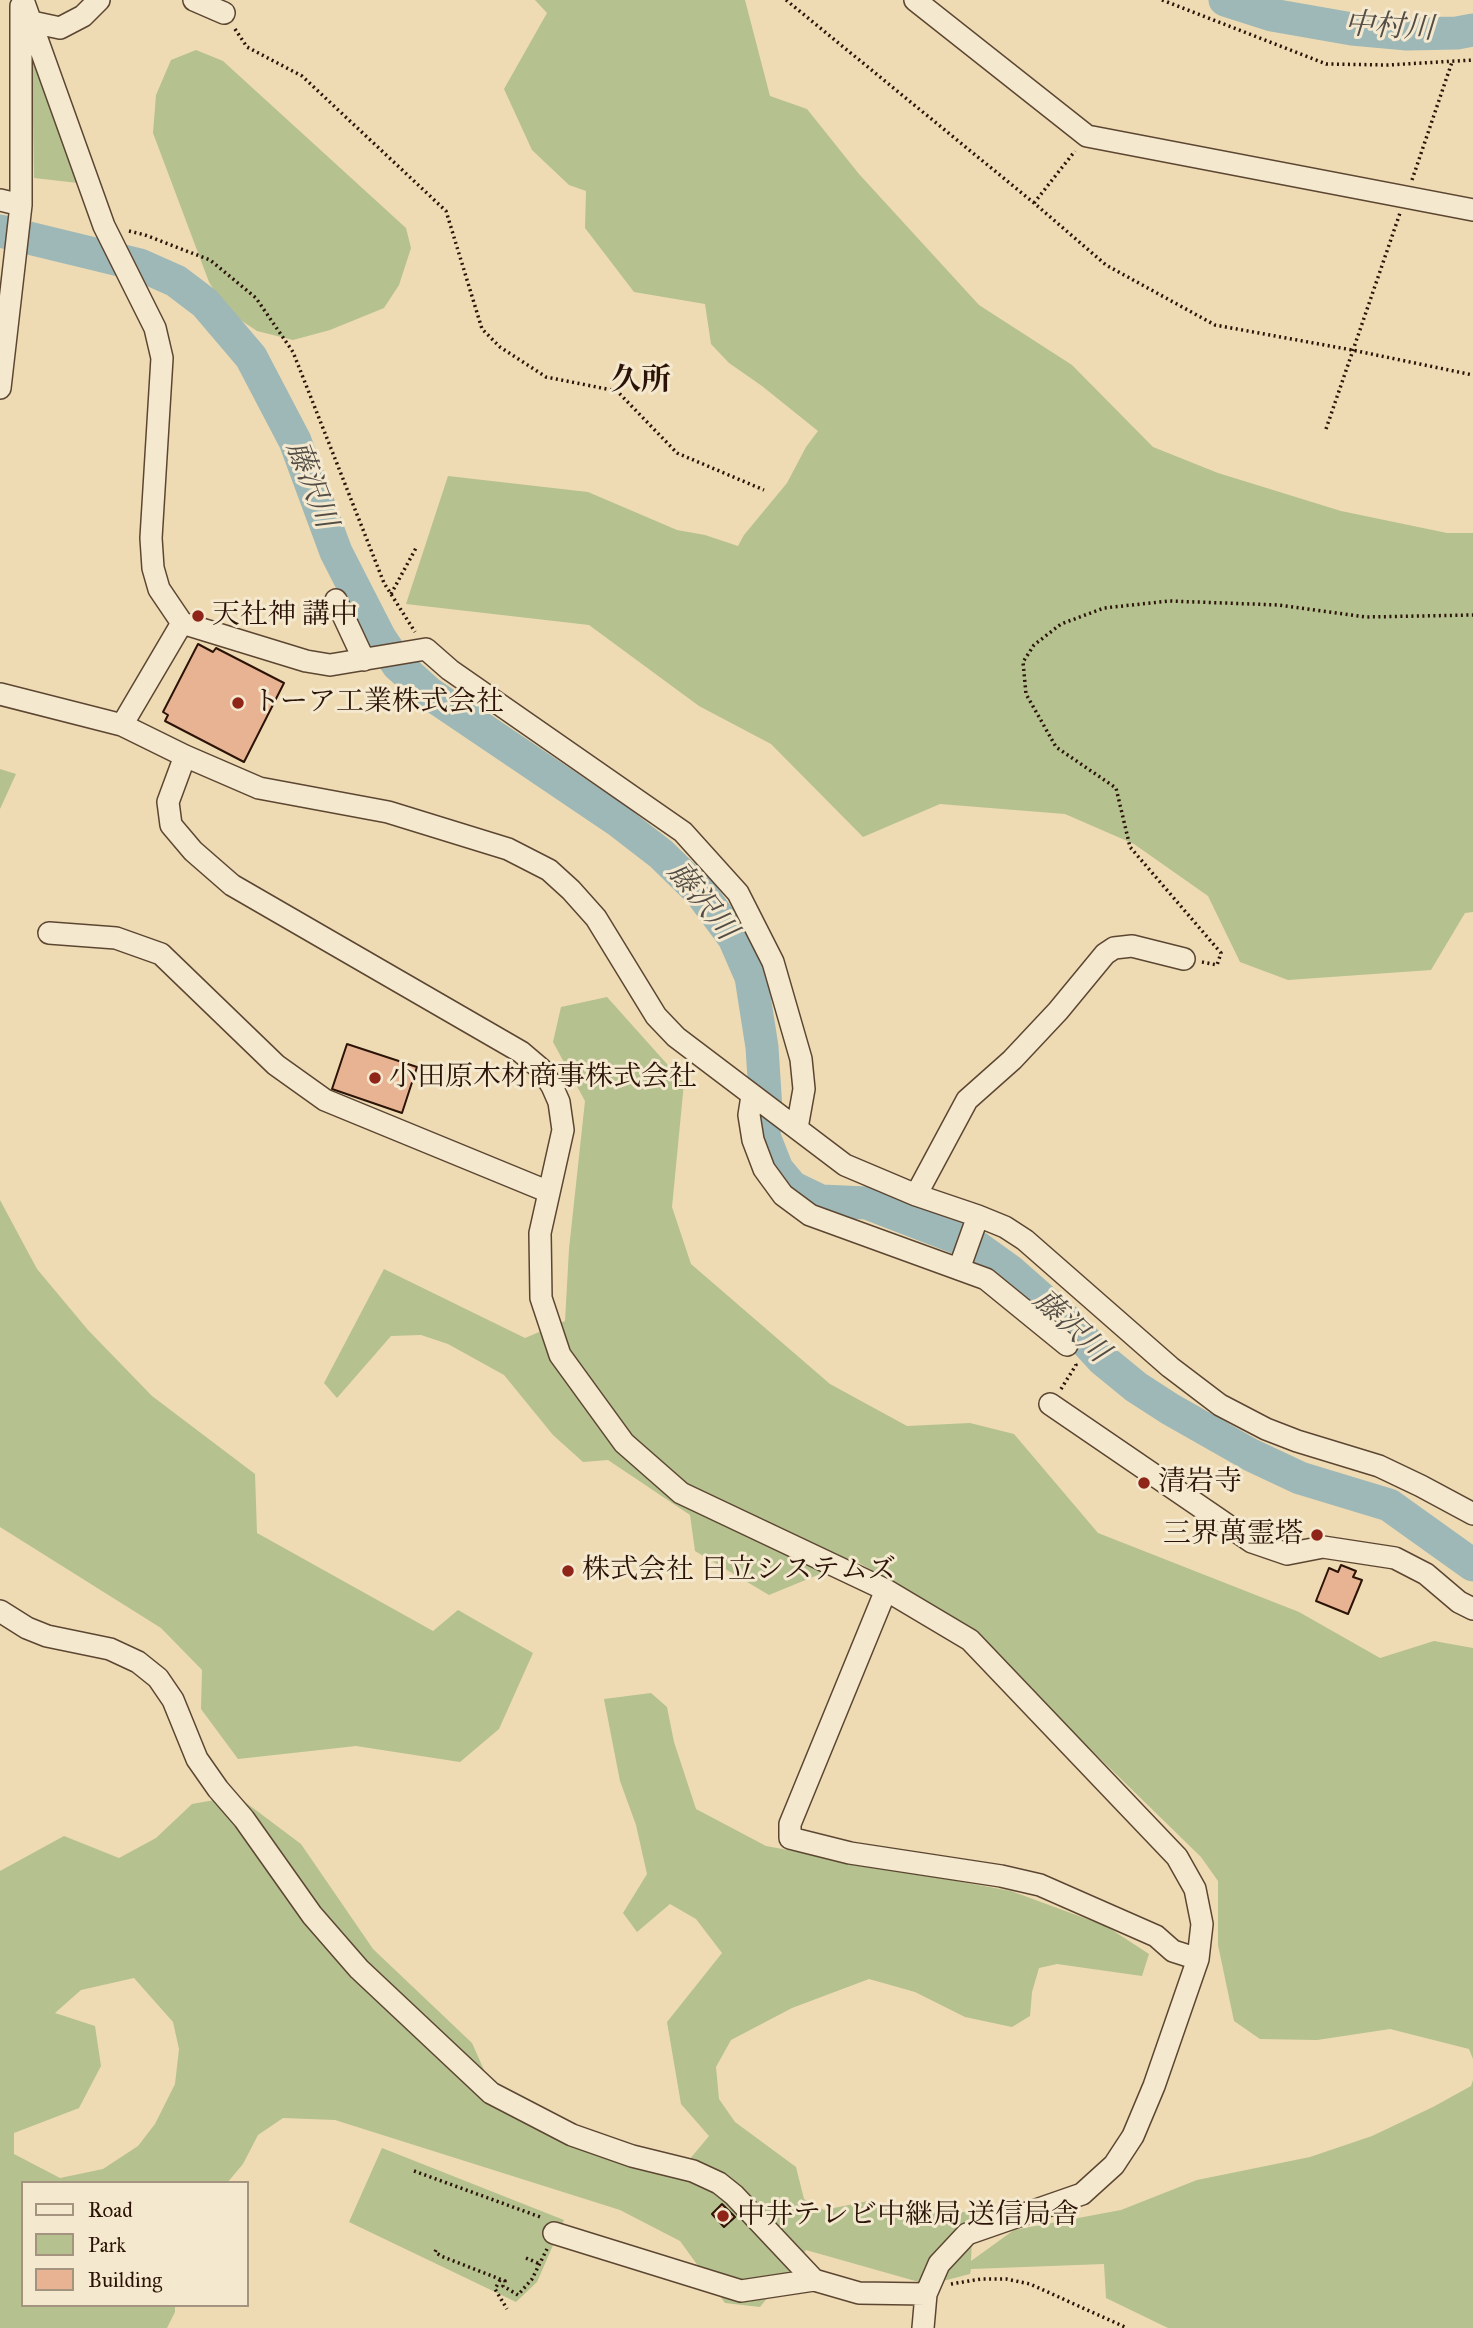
<!DOCTYPE html>
<html>
<head>
<meta charset="utf-8">
<style>
	body { margin:0 }
	#map { position:relative; width:1473px; height:2328px; overflow:hidden; background:#eedbb3; font-family:"IM FELL Great Primer",serif }
	canvas { display:block }
	.legend { position:absolute; left:21px; top:2181px; width:228px; height:126px; box-sizing:border-box; background:#f4e8ce; border:2px solid #a4937e; margin:0; padding:9px 12px; list-style:none; font-size:21px; color:#2b1407 }
	.legend li { display:flex; align-items:center; gap:14px; height:35px }
	.legend b { width:35px; border:2px solid #a4937e }
</style>
</head>
<body>
<div id="map">
<canvas width="1473" height="2328"></canvas>
<ul class="legend">
<li><b style="height:9px;background:#f4e8ce"></b>Road</li>
<li><b style="height:19px;background:#b5c18f"></b>Park</li>
<li><b style="height:19px;background:#e8b392"></b>Building</li>
</ul>
</div>
<script>
const c = document.querySelector('canvas').getContext('2d');
c.lineJoin = 'round';
function fillPath(path, color) { c.fillStyle = color; c.fill(path, 'evenodd'); }
const shape = rows => new Path2D(rows.map(r => 'M' + r).join(''));
function trace(path, color, width, dash) { c.strokeStyle = color; c.lineWidth = width; c.lineCap = dash ? 'butt' : 'round'; c.setLineDash(dash || []); c.stroke(path); }
function label(font, color, halo, rows, align = 'center') {
  c.font = font + ' "IM FELL Great Primer","Noto Serif JP",serif'; c.lineWidth = 6; c.setLineDash([]); c.textBaseline = 'middle'; c.strokeStyle = halo; c.fillStyle = color; for (const [text, x, y, turn = 0] of rows) {
    c.save(); c.translate(x, y); c.rotate((+turn || 0) * Math.PI / 180); c.textAlign = isNaN(turn) ? turn : align; if (halo) c.strokeText(text, 0, 0); c.fillText(text, 0, 0); c.restore();
  }
}
fillPath(shape([
	[535,0,745,0,770,96,807,109,859,174,979,305,1072,365,1153,447,1218,473,1341,511,1447,533,1473,533,1473,912,1465,913,1431,970,1288,980,1240,962,1208,896,1134,844,1065,814,940,804,863,837,771,744,699,706,589,625,406,604,448,476,588,492,677,530,705,535,738,546,744,535,787,483,806,447,818,431,762,386,729,363,711,344,705,304,634,292,585,228,586,191,569,185,532,150,504,89,547,13],
	[196,50,223,61,406,228,411,248,399,285,384,308,330,330,293,340,257,331,227,311,209,282,153,133,156,95,171,60],
	[38,60,78,183,34,178,32,62],
	[0,769,16,774,0,809],
	[607,997,684,1083,672,1207,691,1264,830,1384,907,1426,970,1423,1014,1434,1098,1533,1299,1612,1380,1658,1434,1641,1473,1648,1473,2059,1469,2049,1390,2029,1317,2040,1260,2039,1234,2021,1218,1945,1218,1881,1201,1857,957,1619,854,1560,769,1595,695,1551,690,1515,608,1460,583,1462,553,1435,504,1375,448,1344,421,1335,391,1336,337,1398,324,1383,384,1269,525,1338,565,1321,569,1249,585,1101,553,1042,561,1007],
	[0,1200,37,1269,88,1330,152,1396,255,1474,257,1533,433,1631,458,1610,533,1653,499,1729,460,1762,356,1746,238,1759,201,1709,202,1670,161,1628,0,1527],
	[651,1693,667,1707,674,1742,696,1809,766,1846,1011,1891,1106,1926,1149,1954,1142,1976,1057,1964,1039,1968,1032,1992,1030,2016,1012,2027,965,2017,915,1992,869,1979,792,2008,731,2040,716,2067,719,2099,735,2122,796,2167,804,2199,824,2210,868,2201,895,2211,973,2212,971,2261,1014,2230,1121,2210,1197,2180,1310,2157,1372,2136,1433,2107,1471,2086,1473,2080,1473,2328,1168,2328,1106,2298,1104,2264,971,2269,970,2274,939,2282,919,2282,806,2250,760,2307,725,2303,680,2241,620,2210,335,2120,283,2118,258,2135,243,2164,227,2183,23,2183,23,2305,175,2305,175,2312,167,2328,0,2328,0,1871,64,1836,119,1858,156,1838,192,1804,237,1796,301,1844,373,1949,472,2043,500,2106,536,2124,689,2160,709,2136,681,2104,667,2022,722,1953,696,1919,670,1904,637,1932,623,1913,647,1874,636,1825,620,1781,604,1699],
	[134,1978,173,2022,179,2049,175,2084,155,2124,138,2146,103,2169,60,2178,14,2154,14,2133,79,2108,101,2066,95,2026,55,2013,81,1990],
	[382,2148,564,2220,537,2282,516,2302,349,2222]
]), '#b5c18f');
trace(shape([
	[1225,0,1272,15,1352,29,1407,34,1457,33,1473,30],
	[0,231,140,265,176,281,205,303,251,357,295,441,336,552,380,638,398,665,429,693,617,820,661,854,700,892,734,938,751,977,762,1047,766,1110,764,1136,777,1169,792,1187,821,1201,867,1203,971,1243,1010,1271,1069,1323,1103,1360,1136,1387,1170,1409,1251,1455,1300,1478,1389,1505,1473,1565]
]), '#9eb8b7', 33);
const building = shape([
	[198,644,213,652,216,648,284,683,244,762,165,721,168,715,163,712,198,644],
	[347,1044,417,1067,402,1113,332,1089,347,1044],
	[1341,1565,1356,1571,1353,1577,1362,1580,1348,1614,1316,1601,1329,1568,1338,1572,1341,1565],
	[722,2204,735,2217,724,2227,712,2214,722,2204]
]);
fillPath(building, '#e8b392');
trace(building, '#2b1407', 2);
const minor = shape([
	[23,0,104,226,155,328,162,358,151,538,153,568,159,589,182,623,306,661,330,665,426,649,450,670,683,832,738,893,773,962,801,1059,804,1089,797,1128],
	[194,0,224,13],
	[915,0,1087,136,1473,210],
	[32,22,60,28,83,16,99,0],
	[0,200,21,205],
	[0,388,21,205,21,6],
	[336,600,364,660],
	[0,694,122,725,185,756,259,788,388,812,508,849,549,870,571,890,596,918,656,1016,676,1037,845,1165,916,1195,978,1216,1005,1227,1025,1240,1170,1367,1220,1405,1266,1429,1297,1441,1379,1466,1421,1486,1473,1514],
	[122,725,182,623],
	[185,756,168,802,171,825,193,851,232,885,521,1052,541,1069,552,1086,559,1102,563,1130,540,1233,541,1298,560,1355,624,1443,681,1493,886,1590,970,1640,1177,1857,1195,1889,1202,1924,1198,1959,1154,2086,1133,2136,1114,2165,1082,2194,967,2234,939,2264,926,2294,923,2328],
	[49,933,116,938,161,954,276,1065,325,1100,549,1192],
	[752,1096,749,1115,753,1140,764,1169,783,1195,810,1215,986,1279,1067,1345],
	[916,1195,967,1100,1012,1060,1058,1011,1105,954,1114,948,1132,946,1184,959],
	[959,1269,978,1216],
	[1050,1404,1252,1542,1287,1554,1323,1547,1395,1558,1426,1574,1459,1602,1473,1609],
	[886,1590,790,1824,790,1838,850,1853,1001,1876,1040,1885,1156,1936,1173,1951,1198,1959],
	[0,1611,27,1628,47,1636,110,1649,138,1662,158,1678,173,1700,197,1759,218,1789,244,1819,312,1915,359,1969,491,2093,572,2135,632,2156,693,2171,719,2183,734,2195,814,2280],
	[554,2233,741,2291,814,2280,859,2293,926,2294]
]);
trace(minor, '#5c4632', 24);
trace(shape([
	[786,0,1034,203,1106,265,1215,325,1352,350,1473,375],
	[1162,0,1326,64,1388,65,1473,60],
	[235,29,247,47,302,76,446,211,482,329,500,347,546,377,617,391,677,453,764,490],
	[1412,180,1452,62],
	[1034,203,1075,151],
	[129,231,145,235,210,260,256,298,293,352,384,583,415,632],
	[1326,429,1400,213],
	[391,594,416,548],
	[1202,962,1217,965,1221,953,1130,847,1116,788,1056,747,1026,694,1023,662,1034,645,1061,624,1104,608,1169,601,1279,605,1366,617,1473,615],
	[1061,1389,1076,1365,1075,1363],
	[414,2171,543,2218],
	[436,2250,435,2252,441,2256,505,2281,503,2286,518,2295,532,2279,547,2249],
	[526,2258,540,2264],
	[500,2280,495,2289,507,2309],
	[951,2284,981,2279,1006,2279,1030,2284,1127,2328]
]), '#2b1407', 3.5, [2, 3.5]);
trace(minor, '#f4e8ce', 21);
for (const [x, y, r, color] of [
	[198,616,7,"#8f2418"],
	[238,703,7,"#8f2418"],
	[375,1078,7,"#8f2418"],
	[1144,1483,7,"#8f2418"],
	[1317,1535,7,"#8f2418"],
	[568,1571,7,"#8f2418"],
	[723,2216,7,"#8f2418"]
]) { const dot = new Path2D(); dot.arc(x, y, r, 0, 2 * Math.PI); c.fillStyle = color; c.fill(dot); trace(dot, '#f4e8ce', 2.5); }
label('28px', '#2b1407', '#f4e8ce', [
	["天社神 講中",212,616],
	["トーア工業株式会社",252,703],
	["小田原木材商事株式会社",389,1078],
	["清岩寺",1158,1483],
	["三界萬霊塔",1303,1535,"right"],
	["株式会社 日立システムズ",582,1571],
	["中井テレビ中継局 送信局舎",737,2216]
], 'left');
label('italic 30px', '#534d45', '#f4e8ce', [
	["中村川",1389,28,3],
	["藤沢川",310,485,69],
	["藤沢川",701,902,51],
	["藤沢川",1070,1327,43]
]);
label('bold 30px', '#2b1407', '#f4e8ce', [
	["久所",641,382]
]);
</script>
</body>
</html>
